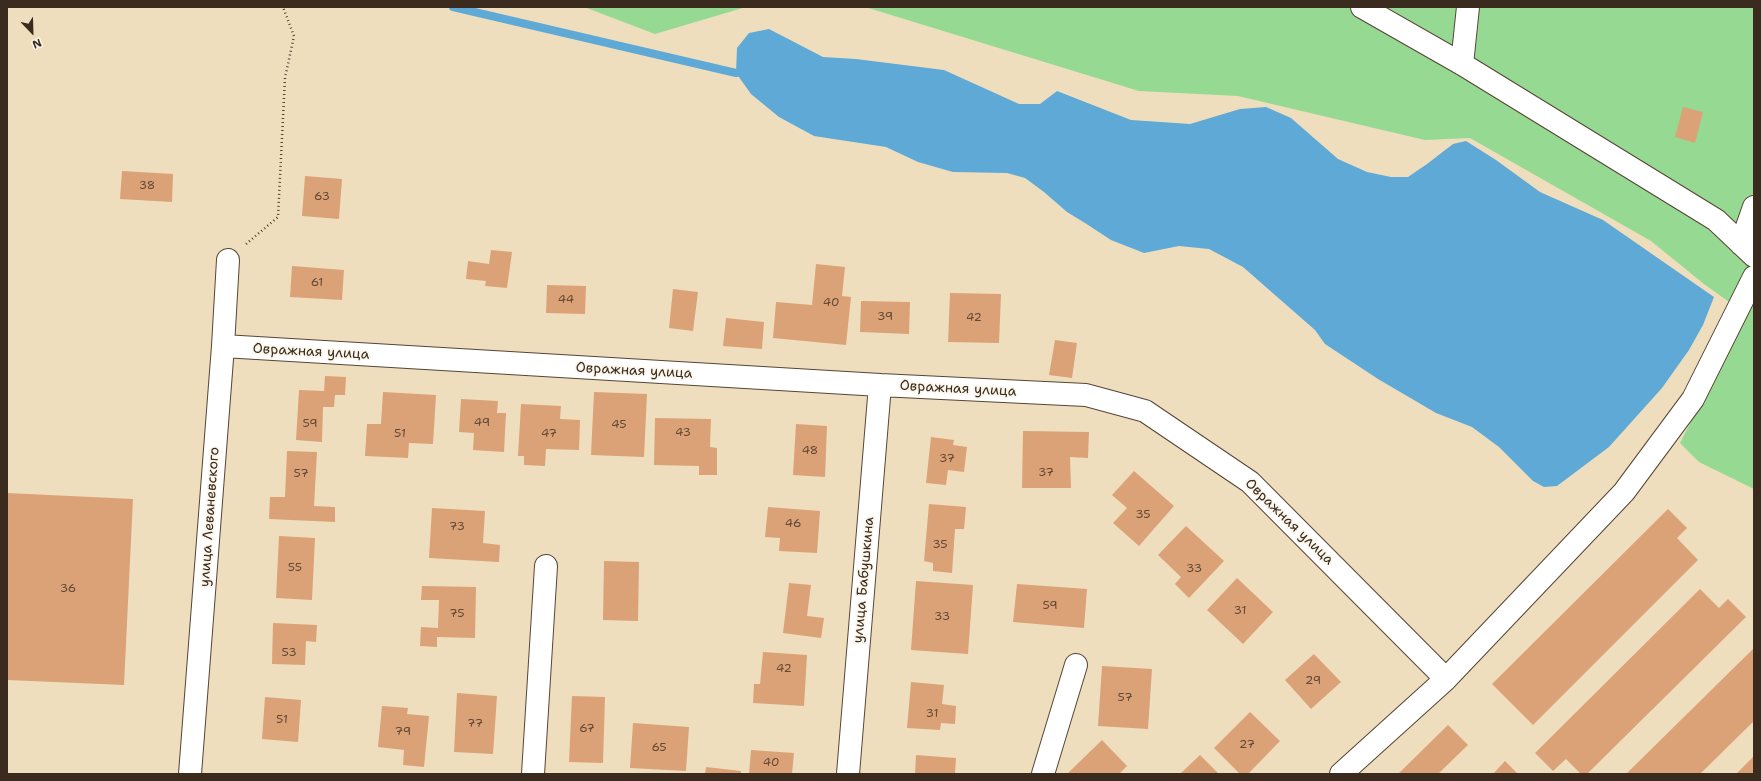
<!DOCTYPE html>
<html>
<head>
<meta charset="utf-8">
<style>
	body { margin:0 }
	#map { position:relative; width:1761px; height:781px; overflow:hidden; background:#efdebd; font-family:"Shantell Sans",sans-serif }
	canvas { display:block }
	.frame { position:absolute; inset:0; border:8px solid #3b2a1e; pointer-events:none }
	.north { position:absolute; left:12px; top:12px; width:40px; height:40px; -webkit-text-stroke:3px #fbf7ec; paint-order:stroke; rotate:157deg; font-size:11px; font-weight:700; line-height:16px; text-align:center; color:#3b2a1e }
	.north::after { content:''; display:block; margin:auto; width:14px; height:18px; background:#3b2a1e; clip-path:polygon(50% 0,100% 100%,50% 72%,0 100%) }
</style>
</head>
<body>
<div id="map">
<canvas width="1761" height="781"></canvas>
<div class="frame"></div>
<div class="north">N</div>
</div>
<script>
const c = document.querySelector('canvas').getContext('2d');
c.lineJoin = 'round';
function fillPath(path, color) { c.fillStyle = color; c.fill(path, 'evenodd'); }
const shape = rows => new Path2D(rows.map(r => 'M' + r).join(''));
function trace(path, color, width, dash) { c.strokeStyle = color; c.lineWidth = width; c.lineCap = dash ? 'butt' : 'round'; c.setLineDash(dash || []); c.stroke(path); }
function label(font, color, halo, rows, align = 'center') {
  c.font = font + ' "Shantell Sans",sans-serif'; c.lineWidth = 3.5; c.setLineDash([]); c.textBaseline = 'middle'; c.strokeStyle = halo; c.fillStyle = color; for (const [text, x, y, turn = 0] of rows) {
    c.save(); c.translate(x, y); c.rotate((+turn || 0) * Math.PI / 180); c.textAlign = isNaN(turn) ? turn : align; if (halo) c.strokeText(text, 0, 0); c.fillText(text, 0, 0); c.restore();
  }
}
fillPath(shape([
	[584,7,746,7,655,34],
	[865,7,1754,7,1754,489,1699,462,1680,443,1746,314,1704,284,1651,241,1470,138,1425,140,1238,96,1139,91]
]), '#95d992');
fillPath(shape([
	[769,29,823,57,856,59,944,70,1019,104,1040,104,1057,91,1131,120,1190,124,1240,109,1266,107,1291,118,1338,159,1367,172,1391,177,1408,177,1427,164,1453,144,1466,141,1496,160,1540,192,1603,220,1714,297,1703,325,1689,350,1662,388,1609,447,1557,486,1544,487,1533,481,1499,447,1472,427,1436,413,1378,379,1325,344,1315,330,1243,267,1209,249,1179,246,1144,253,1111,240,1085,223,1067,212,1044,192,1025,178,1007,173,953,172,918,162,886,147,814,136,779,117,751,94,736,73,737,48,749,33]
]), '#5fa9d7');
trace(shape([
	[453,7,736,73]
]), '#5fa9d7', 8);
fillPath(shape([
	[1683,107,1703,112,1695,143,1675,137],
	[122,171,173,174,172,202,120,199],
	[305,176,342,179,339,219,302,216],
	[491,250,512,252,507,288,485,286,486,281,466,279,468,261,489,264],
	[816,264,845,267,842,296,851,297,846,345,773,338,776,302,812,305],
	[292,266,344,270,342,300,290,297],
	[547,285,586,286,585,314,546,313],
	[673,289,698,292,693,331,669,328],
	[950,293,1001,294,999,343,948,342],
	[861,301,910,302,909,334,860,332],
	[726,318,764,322,762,349,723,346],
	[1055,340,1077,343,1072,378,1049,375],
	[325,376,346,377,345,395,335,395,334,407,323,407,322,442,296,440,299,390,324,391],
	[383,392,436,395,433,444,409,443,408,458,365,456,367,424,381,424],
	[594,392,647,394,644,457,591,455],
	[461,399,498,401,497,413,506,413,504,452,473,450,474,433,459,432],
	[521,404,561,406,560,419,580,420,579,450,546,449,545,466,524,465,524,456,518,456],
	[655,418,711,419,710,447,717,448,717,475,699,475,699,466,654,465],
	[796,424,827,426,825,477,793,475],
	[1023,431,1089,432,1088,458,1070,457,1071,488,1022,488],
	[931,437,954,440,953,445,967,447,964,472,948,470,946,485,926,483],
	[287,451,317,452,314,506,335,507,335,522,269,519,270,497,285,497],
	[1134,471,1174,506,1139,546,1113,523,1127,508,1112,495],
	[7,493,133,499,124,685,7,680],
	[929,504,966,507,964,529,955,529,952,573,933,571,933,563,924,561],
	[768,507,820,511,817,553,779,551,780,538,765,537],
	[432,508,485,511,483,543,500,545,499,562,429,558],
	[1668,509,1687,528,1677,538,1698,560,1533,725,1492,684],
	[1186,526,1224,561,1189,598,1175,584,1181,577,1158,555],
	[279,536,315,538,312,600,276,598],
	[604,561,639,562,638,621,603,620],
	[1237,578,1273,612,1243,644,1207,610],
	[916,581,973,585,968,654,911,650],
	[789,583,811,585,807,616,824,618,821,638,783,633],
	[1017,584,1087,589,1084,628,1013,622],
	[422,586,476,587,475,638,437,637,437,647,420,646,421,627,438,628,439,600,421,600],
	[1700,589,1719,608,1728,599,1746,617,1587,774,1581,774,1566,759,1553,771,1535,753],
	[273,623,317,625,316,642,306,641,305,665,272,664],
	[1754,648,1754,721,1700,774,1626,774],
	[763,652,807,655,804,706,753,703,754,684,760,684],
	[1314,654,1341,682,1311,709,1285,680],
	[1102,666,1152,669,1148,729,1098,726],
	[911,682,944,685,942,704,956,706,955,724,941,723,940,730,907,728],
	[457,693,497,696,493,754,454,752],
	[572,696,605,697,603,763,569,762],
	[265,697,301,700,298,742,262,739],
	[382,706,408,708,407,714,429,716,424,767,403,765,404,750,378,747],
	[1250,712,1280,741,1248,774,1240,774,1214,748],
	[633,723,689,727,686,771,630,768],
	[1448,725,1468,745,1438,774,1398,774],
	[1102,740,1127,766,1119,774,1069,774,1068,773],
	[751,750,794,753,792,774,749,774],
	[916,755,956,758,955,774,915,774],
	[1200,755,1219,774,1180,774],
	[1754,756,1754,774,1736,774],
	[1505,761,1518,774,1493,774],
	[706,767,741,771,741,774,705,774]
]), '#dba278');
const minor = shape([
	[1362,7,1462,64,1716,220,1754,256],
	[1462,64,1468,7],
	[1741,244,1754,207],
	[223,346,880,385,1086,395,1145,411,1250,482,1446,679,1341,774],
	[1446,679,1624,492,1693,399,1754,277],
	[190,774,223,346,228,260],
	[533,774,546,566],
	[848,774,880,385],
	[1043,774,1076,665]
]);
trace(minor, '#564536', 24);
trace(shape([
	[246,244,278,217,285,78,294,36,283,7]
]), '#564536', 2.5, [1, 3]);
trace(minor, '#fff', 22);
label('12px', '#634834', null, [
	["38",147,186],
	["63",322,197],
	["61",317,283],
	["44",566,300],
	["40",831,303],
	["39",885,317],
	["42",974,318],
	["49",482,423],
	["59",310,424],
	["45",619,425],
	["43",683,433],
	["51",400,434],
	["47",549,434],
	["48",810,451],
	["37",947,459],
	["37",1046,473],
	["57",301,474],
	["35",1143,515],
	["46",793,524],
	["73",457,527],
	["35",940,545],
	["55",295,568],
	["33",1194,569],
	["36",68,589],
	["59",1050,606],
	["31",1240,611],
	["75",457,614],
	["33",942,617],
	["53",289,653],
	["42",784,669],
	["29",1313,681],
	["57",1125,698],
	["31",932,714],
	["51",282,720],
	["77",475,724],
	["67",587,729],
	["79",403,732],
	["27",1247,745],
	["65",659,748],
	["40",771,763]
]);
label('14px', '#3b2a1e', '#fbf7ec', [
	["Овражная улица",311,352,3],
	["Овражная улица",634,371,3],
	["Овражная улица",958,389,3],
	["улица Леваневского",210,517,-86],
	["Овражная улица",1289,522,44],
	["улица Бабушкина",864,580,-85]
]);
</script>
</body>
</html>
